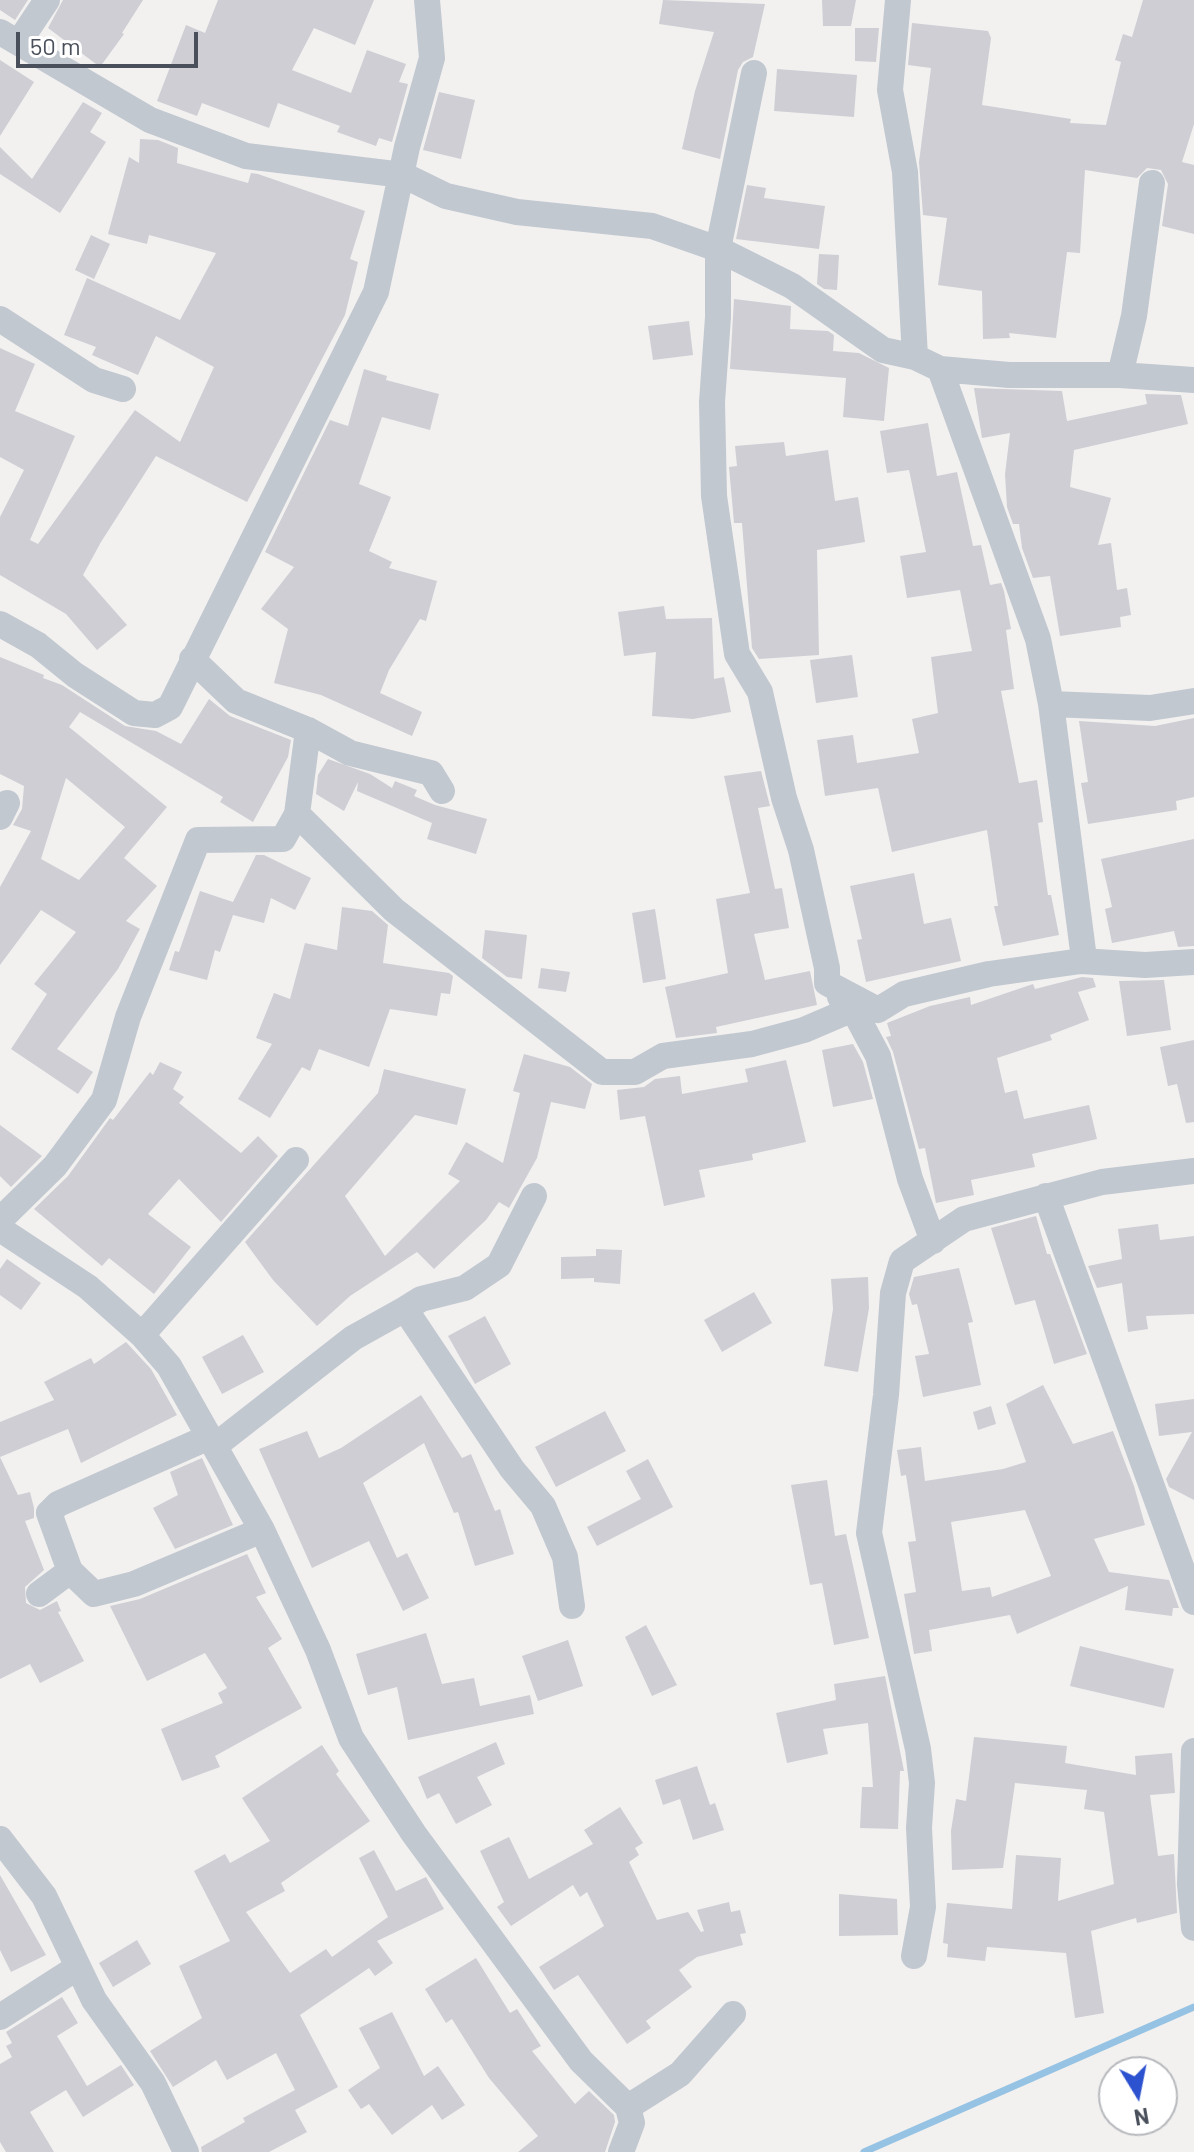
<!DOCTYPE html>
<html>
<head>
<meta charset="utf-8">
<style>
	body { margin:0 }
	#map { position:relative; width:1194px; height:2152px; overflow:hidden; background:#f2f1f0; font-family:Barlow,sans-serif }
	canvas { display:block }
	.north { position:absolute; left:1098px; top:2056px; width:80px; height:80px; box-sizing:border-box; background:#fff; border:2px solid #b7b9bd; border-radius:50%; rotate:170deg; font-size:22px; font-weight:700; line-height:32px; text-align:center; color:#4a505b }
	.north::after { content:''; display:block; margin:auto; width:28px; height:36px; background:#2d52cf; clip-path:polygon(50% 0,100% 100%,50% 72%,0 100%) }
	.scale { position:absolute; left:16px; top:32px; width:182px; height:36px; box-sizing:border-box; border:4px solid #4a505b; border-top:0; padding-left:10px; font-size:24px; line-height:28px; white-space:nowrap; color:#4a505b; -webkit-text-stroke:6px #fff; paint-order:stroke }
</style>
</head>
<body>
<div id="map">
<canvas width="1194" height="2152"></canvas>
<div class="north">N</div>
<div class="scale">50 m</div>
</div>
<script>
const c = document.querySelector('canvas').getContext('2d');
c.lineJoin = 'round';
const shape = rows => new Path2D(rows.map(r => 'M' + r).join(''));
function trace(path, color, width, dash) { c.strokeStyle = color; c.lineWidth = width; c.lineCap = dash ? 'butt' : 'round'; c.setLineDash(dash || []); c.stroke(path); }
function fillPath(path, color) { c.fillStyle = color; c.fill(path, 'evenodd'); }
trace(shape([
	[864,2152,1194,2007]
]), '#96c3e3', 7);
fillPath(shape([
	[0,0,28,0,15,20,0,10],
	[63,0,143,0,122,33,124,34,100,67,48,28],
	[218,0,374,0,355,45,314,28,292,70,351,93,367,50,406,64,399,82,408,84,392,142,379,138,376,146,337,132,340,126,278,103,269,128,202,103,197,116,157,101,186,25,205,33],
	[663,0,765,4,753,57,743,62,738,70,720,159,682,149,695,91,714,32,659,24],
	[822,0,856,0,851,26,823,26],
	[1143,0,1194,0,1194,124,1182,162,1194,165,1194,234,1162,226,1168,184,1161,170,1147,168,1137,178,1085,170,1080,253,1067,252,1056,338,1009,333,1010,338,983,339,982,291,938,285,947,218,923,215,919,162,931,68,908,65,912,23,988,31,991,38,982,105,1071,119,1070,123,1106,125,1121,62,1115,60,1123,34,1132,37],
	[855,28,879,28,876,62,855,61],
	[0,60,34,82,0,136],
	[777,69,857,75,854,117,774,111],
	[439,92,475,100,461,159,423,150],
	[83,102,102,113,90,132,106,142,60,213,0,174,0,147,32,179],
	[140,139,158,140,178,148,177,163,248,183,251,173,258,174,365,211,350,259,358,262,345,315,247,502,156,456,101,542,83,575,127,625,97,650,66,614,0,575,0,517,24,470,0,457,0,348,35,364,15,411,75,436,30,540,38,544,135,410,180,442,214,367,156,336,138,375,92,355,96,347,64,335,87,278,180,320,216,253,149,235,147,244,108,234,129,157,139,163],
	[747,185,766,188,764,198,825,206,819,249,736,239],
	[91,235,110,244,94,279,75,270],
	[819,254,839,255,837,290,824,289,817,284],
	[734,299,791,306,790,329,828,331,834,335,833,351,859,353,889,368,884,421,843,417,846,378,730,369],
	[689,321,693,355,653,360,648,326],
	[364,369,387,376,386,380,439,394,430,430,382,417,359,484,391,497,369,551,392,562,389,568,437,581,426,621,420,619,389,670,380,693,422,712,412,736,321,695,274,683,288,629,261,609,294,567,265,552,330,420,348,426],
	[974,388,1062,391,1067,421,1147,404,1145,394,1181,395,1188,424,1074,450,1070,487,1111,498,1098,545,1111,543,1117,590,1127,588,1131,615,1120,617,1121,627,1060,636,1050,576,1033,578,1022,548,1019,524,1013,524,1007,507,1005,474,1010,433,982,438],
	[928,423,937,476,957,472,973,546,981,545,990,585,1001,583,1004,591,1011,629,1006,630,1014,689,1001,691,1019,783,1037,780,1043,822,1038,823,1048,895,1051,895,1059,935,1003,946,994,906,998,906,987,830,892,852,878,788,825,796,817,740,853,735,857,763,919,753,912,719,938,713,931,657,972,651,960,590,907,598,900,556,926,552,909,470,887,473,880,431],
	[784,442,786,456,828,450,835,501,858,497,865,542,817,550,819,655,759,659,752,648,742,523,734,523,729,467,737,466,735,446],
	[664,606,666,619,712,618,714,679,724,677,731,712,693,719,652,716,656,652,624,656,618,612],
	[852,655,858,697,816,703,810,660],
	[0,657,44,675,43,678,62,685,125,726,156,731,181,744,209,699,230,716,291,740,288,757,253,822,220,802,223,797,80,712,69,727,167,807,124,858,157,886,126,921,140,929,118,969,57,1049,93,1072,78,1094,11,1049,47,994,34,984,76,932,41,910,0,965,0,887,31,831,13,825,22,809,24,786,0,774],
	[66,778,125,827,79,880,41,859],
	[1194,718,1194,797,1176,801,1177,810,1088,824,1081,783,1088,782,1079,721,1155,726],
	[328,759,370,774,392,788,395,781,417,790,414,796,435,805,487,819,476,854,427,839,432,823,357,791,358,782,344,811,316,794,318,775],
	[761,771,770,806,758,808,775,889,782,888,789,928,754,934,765,980,810,971,817,1005,716,1027,717,1033,676,1038,665,987,728,973,716,899,750,893,724,776],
	[1194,839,1194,946,1178,947,1174,931,1112,943,1105,909,1112,907,1101,859],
	[256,855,264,855,311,878,295,910,271,898,264,923,233,915,220,952,215,950,207,980,169,970,175,951,179,952,200,891,233,902],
	[914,873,924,924,951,918,961,961,866,982,857,940,862,939,850,886],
	[342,907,372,911,388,925,383,963,449,973,453,976,450,994,441,993,437,1016,390,1009,369,1067,319,1049,310,1071,302,1067,270,1118,238,1099,272,1044,256,1038,274,993,290,999,305,943,337,950],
	[655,909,666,979,643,983,632,913],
	[485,930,527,935,522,979,507,977,482,958],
	[541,968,570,972,566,992,538,988],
	[1082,977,1093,978,1096,987,1078,992,1089,1020,1050,1035,1052,1040,997,1058,1005,1093,1017,1090,1024,1119,1089,1105,1097,1139,1032,1154,1035,1167,971,1180,974,1195,936,1203,925,1148,919,1149,893,1052,886,1037,891,1036,887,1023,930,1006,970,997,971,1005,1033,984,1035,989],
	[1164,980,1171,1030,1127,1036,1119,981],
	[1194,1040,1194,1122,1186,1123,1177,1084,1168,1086,1160,1047],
	[853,1044,863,1062,873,1099,833,1107,822,1050],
	[524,1054,570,1067,592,1084,585,1109,551,1102,537,1158,509,1208,499,1202,486,1220,434,1269,417,1252,350,1296,317,1326,273,1280,245,1242,378,1093,384,1069,466,1089,457,1125,415,1115,345,1196,385,1256,460,1181,448,1174,466,1142,503,1163,520,1093,513,1091],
	[786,1060,806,1142,752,1154,753,1160,699,1170,705,1197,664,1206,645,1116,620,1120,617,1090,644,1087,655,1079,680,1076,682,1094,748,1082,745,1069],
	[160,1062,182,1072,173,1089,184,1097,179,1103,241,1153,258,1136,278,1156,221,1222,179,1179,148,1214,191,1247,154,1294,109,1258,102,1266,34,1209,68,1176,110,1118,113,1120,150,1072,153,1075],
	[0,1125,42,1156,11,1187,0,1176],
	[1036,1216,1047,1254,1050,1254,1087,1354,1054,1364,1035,1300,1015,1305,991,1228],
	[1158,1224,1160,1240,1194,1236,1194,1314,1146,1316,1148,1329,1128,1332,1122,1283,1097,1288,1088,1266,1122,1259,1118,1229],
	[596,1249,622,1250,620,1284,594,1282,594,1278,561,1279,561,1257,596,1256],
	[7,1259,41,1283,21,1310,0,1295,0,1269],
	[959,1268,973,1322,968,1323,981,1385,923,1397,915,1356,929,1354,917,1304,912,1305,909,1294,914,1277],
	[868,1277,869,1308,858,1372,824,1366,833,1309,831,1279],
	[754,1292,772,1323,722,1352,704,1320],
	[485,1316,511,1364,475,1384,448,1336],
	[243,1335,264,1372,222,1394,202,1357],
	[126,1342,151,1369,177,1415,81,1463,68,1429,0,1457,18,1495,30,1492,34,1508,34,1518,25,1521,44,1570,25,1587,26,1603,40,1610,57,1601,61,1611,58,1612,84,1661,40,1683,30,1664,0,1679,0,1422,54,1400,44,1382,91,1358,94,1364],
	[1043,1385,1073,1444,1113,1431,1134,1486,1145,1525,1094,1539,1109,1572,1169,1580,1179,1608,1173,1608,1172,1616,1125,1610,1128,1586,1017,1634,1010,1615,929,1630,932,1651,914,1654,904,1594,916,1592,908,1542,916,1541,906,1475,901,1476,897,1450,921,1447,925,1481,1003,1469,1026,1462,1006,1404],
	[1025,1510,1051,1576,992,1597,990,1587,962,1591,951,1522],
	[421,1395,462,1458,471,1454,495,1511,500,1509,514,1554,475,1566,458,1512,454,1513,424,1443,363,1483,397,1558,407,1553,429,1598,403,1611,369,1541,312,1568,259,1449,307,1431,319,1458,341,1448],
	[1194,1399,1194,1500,1169,1487,1166,1479,1192,1432,1159,1436,1155,1404],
	[991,1406,996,1424,978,1430,973,1412],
	[605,1411,626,1451,556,1487,535,1447],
	[202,1458,233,1525,175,1549,153,1508,178,1495,170,1472],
	[648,1459,673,1507,597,1546,587,1527,641,1499,626,1471],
	[827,1480,835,1536,846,1534,869,1638,834,1645,822,1583,810,1585,791,1485],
	[247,1554,266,1593,256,1597,282,1639,268,1648,302,1708,215,1756,220,1767,182,1781,161,1729,223,1703,218,1693,227,1688,205,1653,147,1681,110,1606,140,1599],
	[646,1625,677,1685,652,1696,625,1637],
	[426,1633,442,1684,474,1678,480,1706,530,1695,534,1714,408,1740,397,1687,368,1695,356,1654],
	[568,1640,583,1686,538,1701,522,1656],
	[1080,1646,1174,1669,1164,1708,1070,1686],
	[885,1676,904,1771,900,1771,898,1829,860,1828,862,1787,873,1787,868,1723,823,1729,828,1754,787,1763,776,1713,836,1700,834,1684],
	[974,1737,1067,1746,1065,1763,1136,1775,1135,1756,1172,1753,1175,1793,1150,1795,1158,1856,1174,1854,1177,1913,1137,1923,1136,1918,1091,1931,1104,2013,1075,2018,1066,1953,987,1947,985,1961,947,1957,948,1944,943,1943,947,1903,1012,1909,1016,1855,1061,1858,1058,1901,1114,1884,1104,1812,1084,1809,1087,1790,1015,1783,1003,1868,952,1870,951,1831,956,1799,966,1801],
	[496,1742,505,1764,477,1777,492,1805,456,1824,439,1793,427,1799,418,1777],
	[322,1745,339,1771,336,1774,370,1821,281,1883,285,1891,246,1912,290,1973,326,1949,332,1957,388,1917,359,1858,374,1850,396,1891,426,1877,444,1909,377,1941,393,1963,375,1976,369,1968,300,2015,338,2087,295,2110,307,2132,269,2152,202,2152,201,2147,245,2122,243,2118,295,2090,276,2053,227,2080,216,2060,173,2087,150,2051,202,2018,179,1966,230,1941,194,1871,225,1854,230,1863,270,1841,242,1798],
	[697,1766,710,1805,715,1803,724,1830,693,1840,680,1799,663,1805,655,1780],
	[620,1807,643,1843,635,1848,639,1855,629,1862,657,1920,688,1912,701,1932,704,1931,697,1910,729,1902,731,1912,740,1910,746,1933,740,1934,743,1945,697,1957,679,1970,692,1987,646,2021,651,2028,627,2044,578,1975,554,1990,539,1967,604,1926,587,1892,580,1897,573,1885,511,1926,497,1907,504,1902,480,1851,509,1837,529,1879,593,1844,584,1830],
	[0,1875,46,1955,11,1972,0,1950],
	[839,1894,897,1899,898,1935,839,1936],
	[137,1940,151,1964,113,1987,99,1963],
	[476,1958,510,2013,517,2009,541,2046,532,2051,575,2104,589,2091,614,2115,615,2122,605,2152,518,2152,538,2136,489,2078,452,2019,446,2023,425,1989],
	[62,1997,78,2023,57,2036,87,2086,121,2065,134,2085,83,2117,66,2090,30,2112,54,2152,6,2152,0,2142,0,2064,12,2057,6,2046,12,2043,6,2032],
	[392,2012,424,2076,438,2066,465,2105,442,2120,432,2105,392,2135,369,2104,361,2109,348,2090,380,2068,359,2028]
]), '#ceced4');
trace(shape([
	[898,0,890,90,905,172,915,357],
	[0,32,150,120,246,156,403,175,446,196,517,212,652,226,718,249,792,286,883,350,915,357,940,369,1009,375,1120,375,1194,380],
	[19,42,47,0],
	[754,73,718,249,718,317,712,402,714,496,737,654,760,692,784,798,801,850,827,968,827,983,878,1010,904,994,989,974,1081,961,1145,965,1194,962],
	[0,319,94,380,123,389],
	[940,369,1038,639,1051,704,1083,951,1081,961],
	[1120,375,1134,316,1152,183],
	[0,624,38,645,75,675,134,713,155,715,170,707,376,292,407,147,432,58,427,0],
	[192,659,236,701,308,730,350,753,431,773,442,791],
	[1051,704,1150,708,1194,701],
	[308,730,297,814,394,910,602,1072,635,1072,663,1056,752,1044,804,1030,853,1009],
	[0,817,7,803],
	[840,997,853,1009,878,1056,910,1179,933,1241],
	[1046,1196,1194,1602],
	[0,1220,55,1166,104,1100,128,1017,198,840,283,839,297,814],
	[0,1229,88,1287,142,1335,169,1366,262,1530,318,1650,351,1738,414,1834,581,2061,628,2107,632,2123,621,2152],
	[405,1309,421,1299,465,1288,499,1265,534,1196],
	[142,1335,296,1160],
	[216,1445,353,1338,405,1309,512,1469,543,1506,565,1557,572,1606],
	[70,1571,94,1594,134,1584,262,1530],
	[39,1594,70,1571,49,1513,58,1504,209,1437],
	[1194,1751,1190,1884,1194,1928],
	[0,1839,44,1896,94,2000,153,2083,186,2152],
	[914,1956,923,1907,919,1828,922,1783,918,1749,869,1533,886,1395,893,1293,902,1261,964,1219,1102,1182,1194,1171],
	[0,2017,78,1967],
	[628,2107,680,2074,733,2014]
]), '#c2c8d0', 26);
</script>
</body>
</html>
